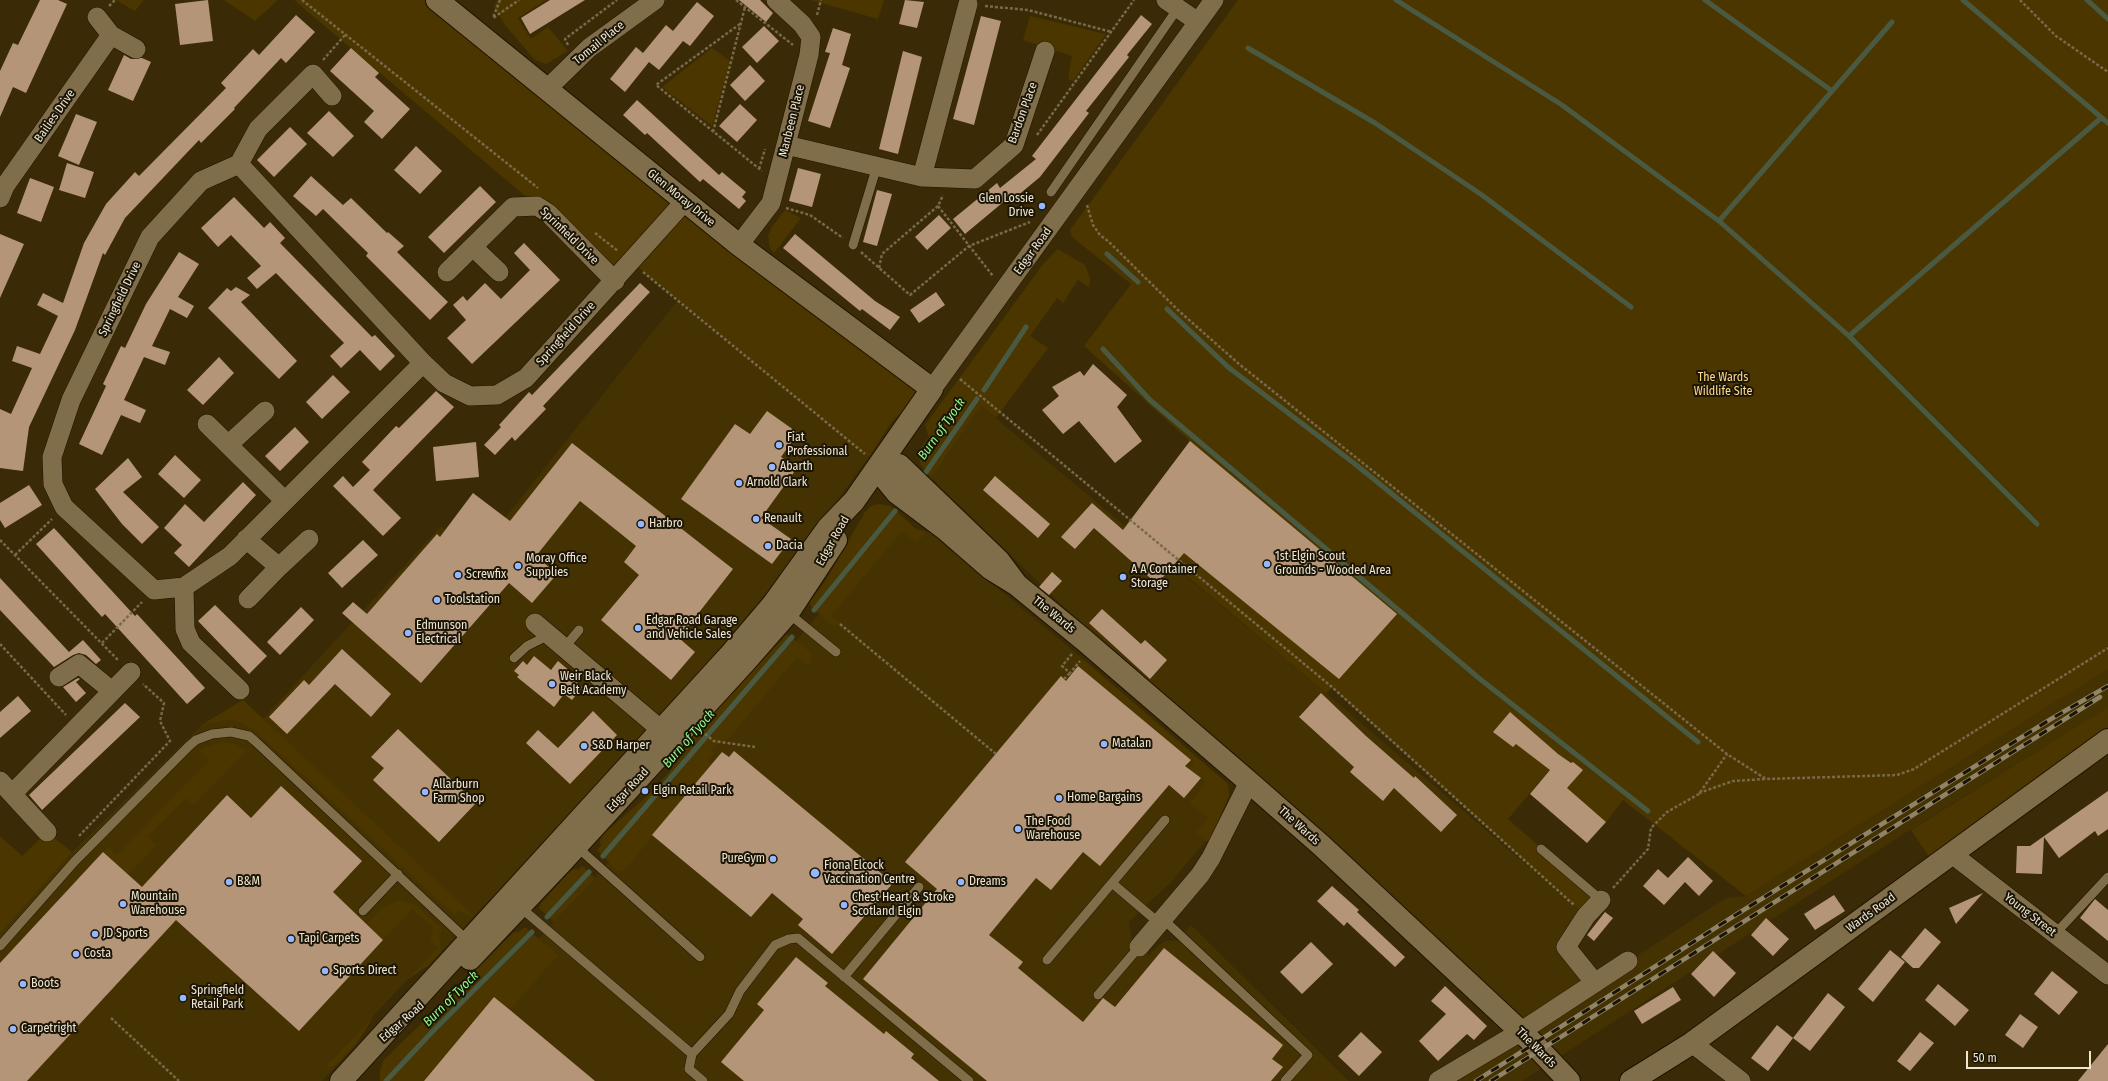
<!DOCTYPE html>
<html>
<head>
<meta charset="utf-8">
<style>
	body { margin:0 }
	#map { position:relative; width:2108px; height:1081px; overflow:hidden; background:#3a2b06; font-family:"Fira Sans Condensed",sans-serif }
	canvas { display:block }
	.scale { position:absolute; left:1966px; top:1051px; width:125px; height:18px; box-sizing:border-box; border:2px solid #efe5d2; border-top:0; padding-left:5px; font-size:12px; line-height:14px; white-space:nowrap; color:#efe5d2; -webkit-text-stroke:3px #1b1506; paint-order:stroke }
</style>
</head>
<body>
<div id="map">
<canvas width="2108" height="1081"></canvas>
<div class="scale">50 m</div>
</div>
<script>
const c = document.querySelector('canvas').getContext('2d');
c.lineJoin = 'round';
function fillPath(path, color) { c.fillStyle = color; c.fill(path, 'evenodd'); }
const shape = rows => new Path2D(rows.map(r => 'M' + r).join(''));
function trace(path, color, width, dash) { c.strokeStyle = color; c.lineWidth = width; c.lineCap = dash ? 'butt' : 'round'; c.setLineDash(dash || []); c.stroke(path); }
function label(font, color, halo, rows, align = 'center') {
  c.font = font + ' "Fira Sans Condensed",sans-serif'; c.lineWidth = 4; c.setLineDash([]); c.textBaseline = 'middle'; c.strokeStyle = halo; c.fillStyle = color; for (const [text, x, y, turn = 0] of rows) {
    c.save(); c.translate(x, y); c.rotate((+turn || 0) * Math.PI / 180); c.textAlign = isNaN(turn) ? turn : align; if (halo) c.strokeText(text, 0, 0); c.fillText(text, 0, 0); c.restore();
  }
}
fillPath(shape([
	[677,301,869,457,767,596,693,680,429,965,407,980,374,1015,357,1043,322,1081,0,1081,0,934,72,852,203,724,243,700,263,719,441,526,475,556],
	[981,406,1326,693,1586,916,1566,947,1595,983,1726,898,1746,896,2108,669,2108,707,1910,830,1522,1081,1438,1081,1520,1032,1091,633,931,478],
	[900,515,916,529,931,533,1071,649,1228,784,1229,795,1209,842,1206,841,1170,883,1142,909,1129,923,1132,941,1149,955,1160,944,1168,940,1176,941,1191,925,1349,1081,407,1081,602,870,714,741]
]), '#453202');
fillPath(shape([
	[116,0,144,0,135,11],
	[224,0,278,0,255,21],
	[294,0,437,0,932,389,893,420,869,457,632,262,615,281,537,206],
	[497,0,546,0,518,18,531,39,548,27,568,51,546,64,535,60,505,25,494,7],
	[811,0,884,0,878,19],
	[1238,0,2108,0,2108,669,1746,896,1623,800,1606,822,1548,772,1508,819,1601,900,1586,916,1332,688,1326,693,1126,525,1190,441,1084,346,1131,284,1072,237,1070,230],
	[1030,16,1106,34,1073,81,1068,79,1072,56,1023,40],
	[712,48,730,61,712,126,662,87],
	[785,210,801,218,774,253,770,248,768,236,771,228],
	[1058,249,1085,265,1090,278,1089,287,1078,280,1063,303,1057,298,1030,336,1048,348,996,418,981,406,931,478,921,465,917,452,929,437,925,425,1044,263],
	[878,504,891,506,916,529,926,532,917,543,902,531,831,616,840,624,833,626,811,607,810,602,826,580,865,512,871,506],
	[787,634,809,651,811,656,810,662,808,665,797,657,728,739,722,740,712,751,714,754,708,761,712,764,624,871,618,871,597,850,601,846,600,840,602,835,647,796,670,771,695,733],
	[1084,660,1228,784,1229,795,1209,842,1196,833,1208,818,1189,803,1206,783,1189,769,1194,762,1078,666],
	[243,700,474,916,459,911,455,915,254,730,240,722,229,720,203,724],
	[2108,707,2108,729,1930,858,1911,830],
	[220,742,233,743,247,750,194,805,186,798,148,837,156,845,127,875,103,852,108,847,117,855,209,760,199,750],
	[47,832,72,852,0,934,0,836,22,856],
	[582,866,595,878,554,922,539,908,541,903,570,871,574,869,578,870],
	[399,900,417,906,443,930,439,934,441,952,429,965,407,980,438,947,429,939,434,934,431,931,434,928,412,909,383,940,367,924,385,906],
	[525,927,558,955,510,1010,494,997,424,1081,380,1081,380,1071,383,1061,513,933,520,931],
	[374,1016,357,1043,336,1065,324,1069]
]), '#4b3600');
trace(shape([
	[1396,0,1562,105,1719,221,1849,336,2037,524],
	[1705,0,1832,91],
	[1963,0,2108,123],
	[2087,0,2108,19],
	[1248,48,1375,123,1482,195,1631,307],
	[1719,221,1892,22],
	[1107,254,1138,282],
	[1167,309,1228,367,1355,464,1698,742],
	[1849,336,2101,118],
	[1103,349,1150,400,1480,679,1648,811],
	[984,390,1026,327],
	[926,472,977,399],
	[814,610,895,511],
	[603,856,792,637],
	[547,917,589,872],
	[386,1081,433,1031,532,932]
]), '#4a5a42', 5);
fillPath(shape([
	[40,0,58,0,67,4,26,93,13,87,0,117,0,71,13,43,18,45],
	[208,0,213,41,180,45,175,4],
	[550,0,585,0,530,34,521,18],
	[739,0,760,0,773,13,766,22],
	[905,0,924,2,917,28,899,24],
	[697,2,714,16,690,46,683,41,659,70,649,62,625,92,610,79,636,47,643,53,666,25,673,31],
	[296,15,315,32,286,63,281,58,234,108,235,109,201,143,199,140,125,218,105,255,103,253,75,330,29,427,23,471,0,468,0,409,11,414,32,368,12,361,17,346,40,354,58,316,37,305,43,293,63,303,84,243,106,204,135,172,139,176,226,88,221,83,253,49,259,55],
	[1141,15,1152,24,1127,55,1129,57,1086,111,1089,113,1040,177,1016,197,1013,194,965,234,953,219,997,183,1000,188,1036,159,1032,156],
	[981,16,1001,21,974,125,953,119],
	[764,26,779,41,757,63,742,47],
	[833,28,851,34,842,65,850,68,830,128,808,121,830,53,825,52],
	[351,48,379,73,375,77,410,109,382,139,364,122,374,111,330,71],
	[903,51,922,57,898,154,879,149],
	[124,55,131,59,142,58,151,62,133,101,108,90],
	[750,65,765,81,745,101,730,85],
	[637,100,719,175,722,172,746,192,742,197,746,201,739,209,703,179,700,182,647,133,645,135,623,115],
	[740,104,757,120,737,142,719,126],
	[329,111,354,136,333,157,307,133],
	[76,114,97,122,79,165,58,156],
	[290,127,307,144,274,177,257,160],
	[416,146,442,171,420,194,394,170],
	[67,163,94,172,85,198,59,190],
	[798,168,821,174,812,207,789,201],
	[311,176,343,205,351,198,387,233,388,232,404,246,397,252,448,302,430,320,366,256,368,253,323,209,316,216,293,196],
	[30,178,54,187,41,222,17,213],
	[480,186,496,202,444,253,428,237],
	[877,190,892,194,877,246,863,242],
	[234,197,264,228,270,222,285,238,280,243,372,337,375,335,395,356,380,371,360,350,341,368,330,356,344,343,276,273,257,289,247,278,261,266,231,235,218,247,201,228],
	[939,215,951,228,927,250,915,237],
	[0,234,24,244,0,298],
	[795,234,875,301,900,317,890,330,862,309,860,311,783,248],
	[524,243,560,280,472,364,447,338,466,320,453,305,463,296,467,301,485,283,501,299,530,270,514,253],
	[179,252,199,264,178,297,194,306,187,318,170,309,152,346,170,352,165,365,144,357,124,400,146,410,140,423,121,415,102,455,79,444,106,386,103,384,121,346,125,348,146,304],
	[640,283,650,292,543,406,546,409,515,441,512,437,495,455,484,445,501,427,499,425,529,392,532,395],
	[236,287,250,295,241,302,297,361,279,379,208,308,227,288,231,291],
	[936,292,945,305,919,323,910,310],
	[219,357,234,373,203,405,187,390],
	[1093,364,1127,395,1117,407,1142,441,1115,463,1079,421,1063,434,1042,410,1059,396,1052,387,1080,371,1084,376],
	[333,375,350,392,322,419,306,402],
	[436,391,454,407,373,490,401,518,383,536,333,486,343,476,353,487,370,470,362,462,396,426,399,428],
	[767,411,798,433,781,457,797,468,761,518,791,539,772,564,681,499,735,424,750,434],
	[295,427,309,442,280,471,265,456],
	[1190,441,1397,614,1339,679,1184,553,1157,584,1094,528,1075,549,1061,537,1092,503,1123,530],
	[476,442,479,477,436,481,433,447],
	[572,443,733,569,679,638,695,652,671,680,601,620,639,575,624,562,636,546,580,501,536,556,557,574,532,603,509,583,421,683,342,613,353,602,367,614,437,534,440,537,473,493,510,521],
	[175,455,201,480,184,498,158,474],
	[128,458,142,477,123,492,159,527,142,544,122,524,95,489],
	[995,476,1050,524,1038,538,983,490],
	[243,482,256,495,189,567,174,553,182,545,164,528,185,504,204,522],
	[29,485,42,505,5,528,0,520,0,503],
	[54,528,135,616,137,614,205,688,187,704,105,614,102,617,36,544],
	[363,540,378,555,342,588,328,573],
	[1052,572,1062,581,1049,595,1039,587],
	[0,578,69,652,83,640,101,660,96,664,86,655,79,653,73,655,54,667,0,610],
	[215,605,267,656,249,674,198,621],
	[301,607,314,620,280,655,267,642],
	[1102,609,1141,644,1145,640,1167,660,1150,679,1089,623],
	[342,649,391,694,371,717,335,684,287,734,269,717,304,680,309,685],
	[534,656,551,670,558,661,578,678,575,681,582,687,572,700,564,694,554,707,517,677,519,675,514,671,523,661,527,665],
	[1078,666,1191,760,1185,766,1201,778,1184,798,1169,785,1100,866,1083,852,1051,890,1036,878,989,935,1023,962,1018,968,1083,1022,1103,998,1115,1007,1164,948,1283,1045,1272,1059,1283,1067,1271,1081,987,1081,863,979,937,889,905,862,1061,676,1066,681],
	[78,678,80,679,76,682,86,693,76,702,63,687],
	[1321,693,1366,736,1414,778,1415,776,1457,815,1441,832,1394,788,1383,801,1350,772,1354,767,1299,717],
	[18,696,31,711,0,738,0,712],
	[125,703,140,717,42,810,29,795],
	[593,711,617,735,570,784,526,743,538,730,558,748],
	[1510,712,1558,754,1571,763,1573,762,1583,770,1567,788,1606,822,1587,843,1530,794,1550,770,1516,744,1513,747,1493,732],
	[398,729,476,803,439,842,373,780,384,768,371,757],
	[734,751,893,883,832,954,798,925,803,919,772,893,751,917,652,835,722,752,729,757],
	[281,786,362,861,333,892,383,940,299,1031,176,920,27,1081,0,1081,0,963,103,852,142,887,227,795,251,818],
	[2108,791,2108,829,2098,836,2095,831,2059,858,2044,837,2042,874,2016,873,2017,846,2030,846],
	[1688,857,1713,881,1699,896,1685,882,1664,905,1643,886,1658,869,1668,878],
	[1332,886,1359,910,1357,912,1405,957,1395,967,1347,922,1344,926,1317,901],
	[1983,893,1956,924,1949,908],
	[1834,895,1845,911,1815,930,1804,914],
	[2095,899,2108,910,2108,941,2080,918],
	[1605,912,1613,918,1594,941,1587,935],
	[1766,918,1789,939,1773,956,1751,935],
	[1925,928,1941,942,1919,968,1913,968,1901,957],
	[1311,942,1333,964,1302,994,1280,972],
	[1890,950,1905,962,1873,1002,1858,989],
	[1713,951,1736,973,1714,997,1691,974],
	[796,957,828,983,825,986,884,1034,886,1031,914,1054,911,1058,939,1081,744,1081,721,1062,764,1010,757,1004],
	[2052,971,2078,992,2059,1015,2034,994],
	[1938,984,1969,1010,1955,1026,1925,1000],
	[1445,986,1487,1026,1474,1040,1467,1034,1438,1061,1419,1041,1446,1014,1431,1001],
	[1673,987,1681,1000,1642,1024,1634,1011],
	[1828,993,1845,1007,1810,1051,1793,1038],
	[494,997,510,1010,595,1081,424,1081],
	[2020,1014,2038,1027,2023,1048,2005,1035],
	[1777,1025,1793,1038,1768,1071,1751,1058],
	[1361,1032,1382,1052,1359,1076,1338,1056],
	[1920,1032,1934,1043,1910,1071,1897,1061],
	[2108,1044,2108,1081,2078,1081]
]), '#b59578');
const service = shape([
	[1051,192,1178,8],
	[853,245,877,166],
	[787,612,836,652],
	[564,648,579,630],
	[514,658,527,646,543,638,551,637],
	[576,846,700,957],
	[1541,849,1601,900],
	[1112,883,1165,820],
	[520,907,692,1054,729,1014,740,991,775,945,789,939,798,938,969,1081],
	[363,911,398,874],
	[1163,919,1308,1055,1285,1081],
	[2055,934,2108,877],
	[0,946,75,861,189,746,196,740,212,734,231,732,249,736,255,741,469,942],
	[1047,960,1112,883,1159,923],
	[844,977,919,887],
	[1098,995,1139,947],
	[692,1054,689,1069,703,1081]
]);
const minor = shape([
	[1166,0,1198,22],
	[111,35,136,49],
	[547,89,589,48,655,0],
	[786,145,922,177,975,179,1014,145,1045,51],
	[239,164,258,129,313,74,332,96],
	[922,177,968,4],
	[0,198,5,186,111,35,97,17],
	[739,245,771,203,809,55,811,37,802,24,776,0],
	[473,247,499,272],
	[447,272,513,207,537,206,548,213,615,281],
	[423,363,230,556,184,587,154,590,64,507,53,484,52,457,71,400,150,237,201,181,239,164,423,363,444,383,470,396,497,395,526,378,685,201],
	[932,389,1214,0],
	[207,424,284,500],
	[228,445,265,411],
	[246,539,279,567,309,539],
	[184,587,185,629,191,643,240,690],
	[248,599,279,567],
	[535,623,672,739],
	[59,677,79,664,112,691],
	[0,781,47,832],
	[12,794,131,672],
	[1952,854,2108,975],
	[1139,947,1200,875,1211,858,1249,782],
	[1595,983,1566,947,1586,916,1601,900],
	[1692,1043,1741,1081],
	[1438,1081,1520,1032,1628,961]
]);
const tertiary = shape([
	[1017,585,999,561,899,465,881,463,883,476,897,493,945,529,991,569,1017,585,1084,640,1249,782,1322,846,1534,1044,1569,1081],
	[470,959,561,863,745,662,788,613,836,540],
	[341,1081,729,656,774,603,828,528,854,501,932,389,739,245,437,0],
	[1631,1081,1692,1043,2108,740]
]);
trace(service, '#1f1300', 10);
trace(minor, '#1f1300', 20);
trace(tertiary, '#1f1300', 24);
trace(shape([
	[302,0,538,188],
	[500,0,493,18,519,0],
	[736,0,793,45],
	[2020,0,2056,36,2108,72],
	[109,6,115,0],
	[985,6,1028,10,1112,32],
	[817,15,821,0],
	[740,24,656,85,762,171],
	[568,45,565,39,617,0],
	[323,60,345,35],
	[713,132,745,7],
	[1037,135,1134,0],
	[759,169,765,149],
	[1087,205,1093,225,1100,235,1108,241,1179,311,1239,364,1727,754,1766,779,1897,775,1914,769,2108,648],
	[938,206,993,276],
	[786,208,810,215,843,238],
	[595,233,618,251],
	[861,252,910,295,969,246,1030,222],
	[879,268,882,254,938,206,943,195],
	[643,272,865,454],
	[960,379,1332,687,1574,905],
	[0,540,119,661],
	[15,555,52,519],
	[840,624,996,754],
	[102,643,142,602],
	[0,644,66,715],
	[1072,654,1062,666,1070,673,1080,661],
	[1064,679,1070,673],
	[705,734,714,741,755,747],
	[1699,793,1733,781,1766,779],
	[79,836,170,741,160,721,164,703,143,684],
	[1613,888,1648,849,1651,828,1667,812,1699,794,1727,754],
	[111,1018,179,1081]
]), '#77694a', 2.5, [3, 2]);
trace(service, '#806e4a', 9);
trace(minor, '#806e4a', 19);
trace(tertiary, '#806e4a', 22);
const rail = shape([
	[1476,1081,1734,916,2051,719,2108,686],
	[1491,1081,2100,697]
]);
trace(rail, '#908467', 4.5);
trace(rail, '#1b1506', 3, [9]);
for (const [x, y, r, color] of [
	[1042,206,4,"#95b7fd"],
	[779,445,4,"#95b7fd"],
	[772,467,4,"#95b7fd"],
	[739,483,4,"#95b7fd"],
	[756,519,4,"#95b7fd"],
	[641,524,4,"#95b7fd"],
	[768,546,4,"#95b7fd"],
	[1267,564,4,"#95b7fd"],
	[518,566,4,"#95b7fd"],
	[458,575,4,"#95b7fd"],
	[1123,577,4,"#95b7fd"],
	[437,600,4,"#95b7fd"],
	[638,628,4,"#95b7fd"],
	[408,633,4,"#95b7fd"],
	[552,684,4,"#95b7fd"],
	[1104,744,4,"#95b7fd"],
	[584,746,4,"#95b7fd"],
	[645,791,4,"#95b7fd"],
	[425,792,4,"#95b7fd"],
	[1059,798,4,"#95b7fd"],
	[1018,829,4,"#95b7fd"],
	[773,859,4,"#95b7fd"],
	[815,873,5,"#95b7fd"],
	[229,882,4,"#95b7fd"],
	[961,882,4,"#95b7fd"],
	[123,904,4,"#95b7fd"],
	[844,905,4,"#95b7fd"],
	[95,934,4,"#95b7fd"],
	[291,939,4,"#95b7fd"],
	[76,954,4,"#95b7fd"],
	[325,971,4,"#95b7fd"],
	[23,984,4,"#95b7fd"],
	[183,998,4,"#95b7fd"],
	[13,1029,4,"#95b7fd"]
]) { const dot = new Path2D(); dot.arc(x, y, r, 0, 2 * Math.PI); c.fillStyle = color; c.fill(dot); trace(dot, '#1b1506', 1.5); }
label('12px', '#efe5d2', '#1b1506', [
	["Tomail Place",599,43,-39],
	["Bardon Place",1023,113,-70],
	["Bailies Drive",55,116,-55],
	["Manbeen Place",792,121,-76],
	["Glen Moray Drive",681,198,39],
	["Sprinfield Drive",569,236,44],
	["Edgar Road",1033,251,-54],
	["Springfield Drive",120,299,-64],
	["Springfield Drive",566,334,-48],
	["Edgar Road",833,541,-61],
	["The Wards",1054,615,39],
	["Edgar Road",628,790,-47],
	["The Wards",1299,826,42],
	["Wards Road",1871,913,-36],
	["Young Street",2030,915,38],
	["Edgar Road",402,1022,-41],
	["The Wards",1536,1048,45]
]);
label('12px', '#efe5d2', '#1b1506', [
	["Glen Lossie",1034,199,"right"],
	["Drive",1034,213,"right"],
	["Fiat",787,438],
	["Professional",787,452],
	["Abarth",780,467],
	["Arnold Clark",747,483],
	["Renault",764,519],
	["Harbro",649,524],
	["Dacia",776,546],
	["1st Elgin Scout",1275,557],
	["Grounds - Wooded Area",1275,571],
	["Moray Office",526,559],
	["Supplies",526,573],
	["A A Container",1131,570],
	["Storage",1131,584],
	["Screwfix",466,575],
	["Toolstation",445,600],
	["Edgar Road Garage",646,621],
	["and Vehicle Sales",646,635],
	["Edmunson",416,626],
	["Electrical",416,640],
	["Weir Black",560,677],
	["Belt Academy",560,691],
	["Matalan",1112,744],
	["S&D Harper",592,746],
	["Allarburn",433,785],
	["Farm Shop",433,799],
	["Elgin Retail Park",653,791],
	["Home Bargains",1067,798],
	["The Food",1026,822],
	["Warehouse",1026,836],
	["PureGym",765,859,"right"],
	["Fiona Elcock",824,866],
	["Vaccination Centre",824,880],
	["B&M",237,882],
	["Dreams",969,882],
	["Mountain",131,897],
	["Warehouse",131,911],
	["Chest Heart & Stroke",852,898],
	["Scotland Elgin",852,912],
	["JD Sports",103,934],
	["Tapi Carpets",299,939],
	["Costa",84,954],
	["Sports Direct",333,971],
	["Boots",31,984],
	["Springfield",191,991],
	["Retail Park",191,1005],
	["Carpetright",21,1029]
], 'left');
label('12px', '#ffd98c', '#1b1506', [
	["The Wards",1723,378],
	["Wildlife Site",1723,392]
]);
label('italic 13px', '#90fc91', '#1b1506', [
	["Burn of Tyock",942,429,-55],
	["Burn of Tyock",689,739,-49],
	["Burn of Tyock",451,999,-45]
]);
</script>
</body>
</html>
